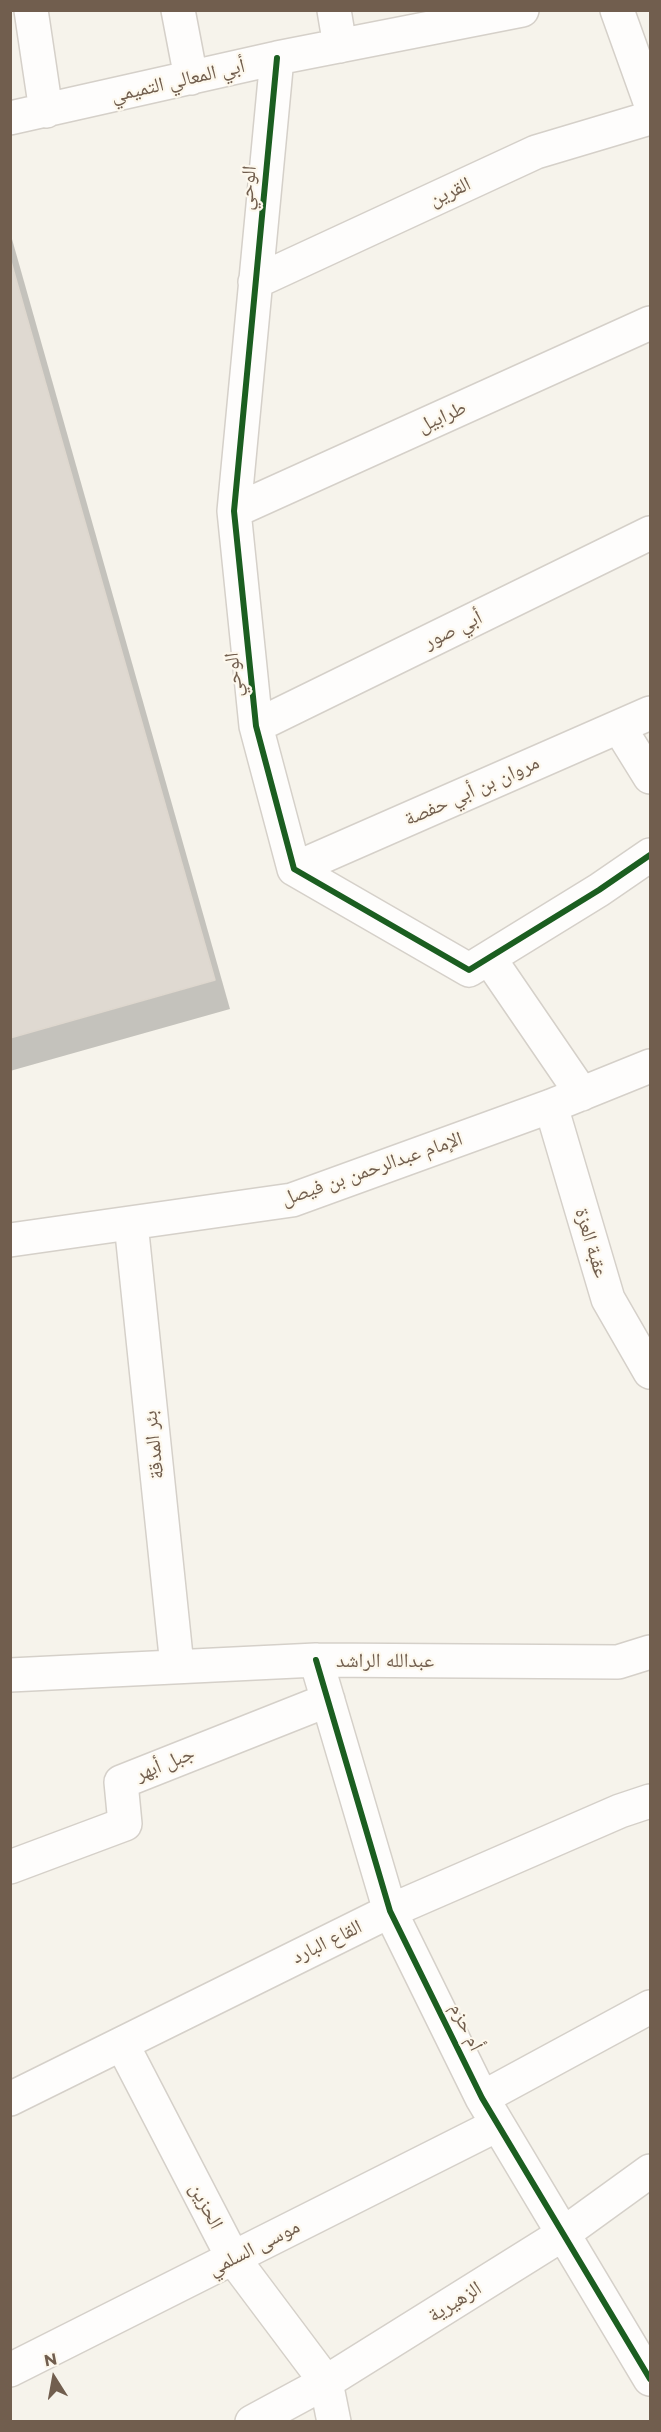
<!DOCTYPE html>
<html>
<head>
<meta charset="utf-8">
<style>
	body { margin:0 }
	#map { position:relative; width:661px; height:2432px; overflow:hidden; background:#f6f3eb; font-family:Montserrat,sans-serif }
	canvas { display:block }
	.frame { position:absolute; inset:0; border:12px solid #715e4e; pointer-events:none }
	.north { position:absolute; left:24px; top:2348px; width:60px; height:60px; -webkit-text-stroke:4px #fdf8ed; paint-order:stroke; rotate:349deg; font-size:16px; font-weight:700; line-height:24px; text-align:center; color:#715e4e }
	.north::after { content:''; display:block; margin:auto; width:21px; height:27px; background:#715e4e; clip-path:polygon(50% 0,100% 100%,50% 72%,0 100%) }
</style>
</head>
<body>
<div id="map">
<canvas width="661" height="2432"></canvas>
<div class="frame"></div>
<div class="north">N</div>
</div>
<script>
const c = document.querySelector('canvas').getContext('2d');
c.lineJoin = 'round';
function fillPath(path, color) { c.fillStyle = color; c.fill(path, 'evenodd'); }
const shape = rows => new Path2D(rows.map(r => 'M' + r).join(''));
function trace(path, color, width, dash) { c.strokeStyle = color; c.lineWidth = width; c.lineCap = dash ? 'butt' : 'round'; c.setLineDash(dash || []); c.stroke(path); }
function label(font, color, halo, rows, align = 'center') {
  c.font = font + ' Montserrat,"Noto Naskh Arabic",sans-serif'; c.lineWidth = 4.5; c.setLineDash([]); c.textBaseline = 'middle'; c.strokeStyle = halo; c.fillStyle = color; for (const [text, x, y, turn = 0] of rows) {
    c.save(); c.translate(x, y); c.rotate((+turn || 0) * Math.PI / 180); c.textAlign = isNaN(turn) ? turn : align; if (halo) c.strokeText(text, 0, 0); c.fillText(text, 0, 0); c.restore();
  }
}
fillPath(shape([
	[10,232,230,1009,10,1071]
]), '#0003');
const building = shape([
	[10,258,215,980,10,1038,10,258]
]);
fillPath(building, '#dfd9d1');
trace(building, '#ded7ce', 1.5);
const minor = shape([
	[31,10,46,111],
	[178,10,191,78],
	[334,10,340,46],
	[617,10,650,102],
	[277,58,234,511,256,726,294,869,469,970,599,890,650,855],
	[10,118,277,58,522,10],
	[255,282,536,152,650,118],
	[234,511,650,323],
	[256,726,650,533],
	[619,727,650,777],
	[294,869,650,713],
	[489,958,582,1094],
	[551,1106,608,1299,650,1372],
	[131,1223,177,1666],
	[10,1240,292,1200,551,1106,650,1066],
	[316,1660,390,1911,482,2098,650,2379],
	[10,1675,316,1660,618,1662,650,1652],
	[10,1867,125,1824,121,1782,328,1700],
	[122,2044,233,2258,326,2382,334,2422],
	[482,2098,650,2007],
	[10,2099,390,1911,620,1811,650,1801],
	[10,2370,497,2125],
	[252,2422,326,2382,563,2234,650,2171]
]);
trace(minor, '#d5d0c9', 36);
trace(minor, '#fefdfc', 33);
trace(shape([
	[277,58,234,511,256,726,294,869,469,970,599,890,650,855],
	[316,1660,390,1911,482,2098,650,2379]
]), '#1b5e20', 6);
label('20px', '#715e4e', '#fdf8ed', [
	["أبي المعالي التميمي",178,81,-13],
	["الوحي",248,188,-85],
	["القرين",450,192,-25],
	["طرابيل",442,417,-24],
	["أبي صور",453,630,-26],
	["الوحي",234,675,-96],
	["مروان بن أبي حفصة",472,791,-24],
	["الإمام عبدالرحمن بن فيصل",372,1169,-19],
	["عقبة العزة",591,1243,73],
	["بئر المدقة",154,1445,-96],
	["عبدالله الراشد",385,1661],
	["جبل أبهر",165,1764,-22],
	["القاع البارد",327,1942,-26],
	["أم حزم",466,2027,64],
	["الحزين",206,2206,62],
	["موسى السلمي",254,2248,-27],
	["الزهيرية",455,2302,-32]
]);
</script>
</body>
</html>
